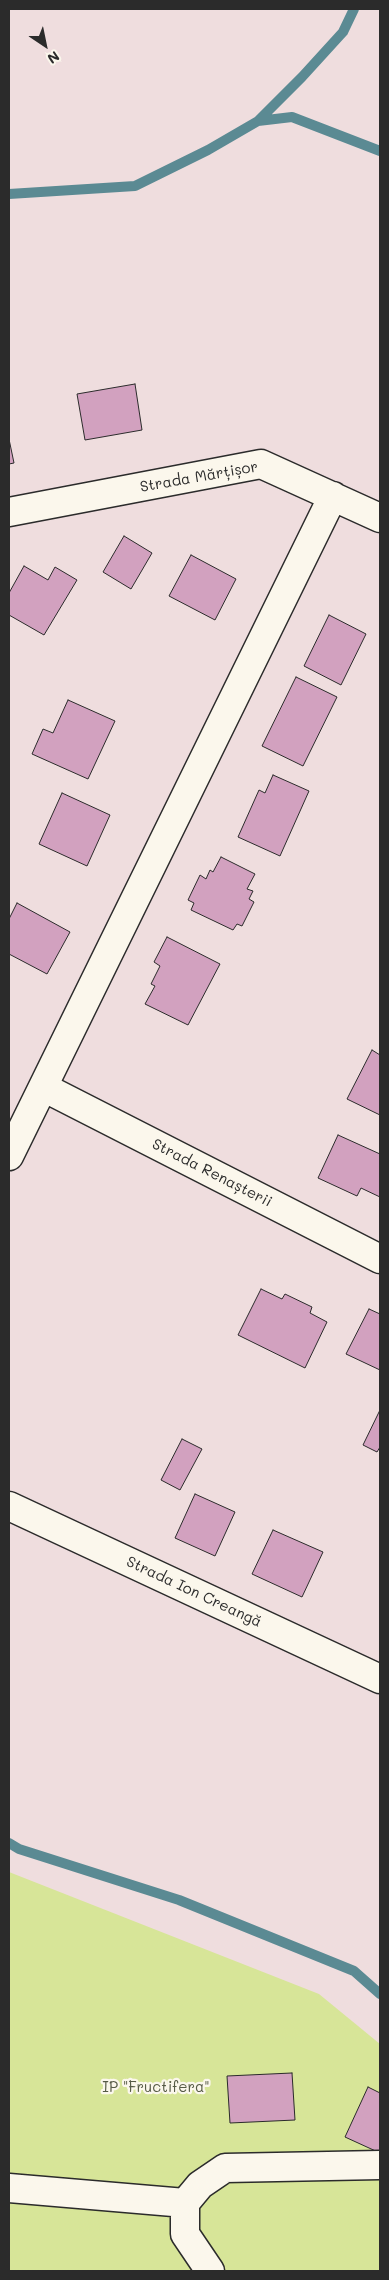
<!DOCTYPE html>
<html>
<head>
<meta charset="utf-8">
<style>
	body { margin:0 }
	#map { position:relative; width:389px; height:2280px; overflow:hidden; background:#efddde; font-family:Mali,sans-serif }
	canvas { display:block }
	.frame { position:absolute; inset:0; border:10px solid #2b2b2b; pointer-events:none }
	.north { position:absolute; left:20px; top:20px; width:50px; height:50px; -webkit-text-stroke:4px #fbf7ec; paint-order:stroke; rotate:146deg; font-size:14px; font-weight:700; line-height:20px; text-align:center; color:#2b2b2b }
	.north::after { content:''; display:block; margin:auto; width:18px; height:22px; background:#2b2b2b; clip-path:polygon(50% 0,100% 100%,50% 72%,0 100%) }
</style>
</head>
<body>
<div id="map">
<canvas width="389" height="2280"></canvas>
<div class="frame"></div>
<div class="north">N</div>
</div>
<script>
const c = document.querySelector('canvas').getContext('2d');
c.lineJoin = 'round';
function fillPath(path, color) { c.fillStyle = color; c.fill(path, 'evenodd'); }
const shape = rows => new Path2D(rows.map(r => 'M' + r).join(''));
function trace(path, color, width, dash) { c.strokeStyle = color; c.lineWidth = width; c.lineCap = dash ? 'butt' : 'round'; c.setLineDash(dash || []); c.stroke(path); }
function label(font, color, halo, rows, align = 'center') {
  c.font = font + ' Mali,sans-serif'; c.lineWidth = 4.5; c.setLineDash([]); c.textBaseline = 'middle'; c.strokeStyle = halo; c.fillStyle = color; for (const [text, x, y, turn = 0] of rows) {
    c.save(); c.translate(x, y); c.rotate((+turn || 0) * Math.PI / 180); c.textAlign = isNaN(turn) ? turn : align; if (halo) c.strokeText(text, 0, 0); c.fillText(text, 0, 0); c.restore();
  }
}
fillPath(shape([
	[9,1872,319,1994,380,2044,380,2271,9,2271]
]), '#d7e598');
trace(shape([
	[258,121,292,117,380,151],
	[9,194,135,186,208,150,258,121,302,77,343,32,354,9],
	[9,1843,19,1849,179,1900,354,1971,380,1994]
]), '#5b8a93', 10);
const building = shape([
	[135,384,142,430,85,440,77,394,135,384],
	[9,439,14,463,9,464,9,439],
	[124,536,152,553,131,589,103,572,124,536],
	[191,555,236,579,215,620,169,596,191,555],
	[24,566,48,580,55,567,77,580,44,635,9,615,9,593,24,566],
	[329,615,366,634,341,685,304,666,329,615],
	[296,677,337,697,303,766,262,746,296,677],
	[68,700,115,721,88,779,32,754,43,729,53,733,68,700],
	[273,775,309,791,280,856,238,837,259,790,265,793,273,775],
	[62,793,110,815,87,866,39,844,62,793],
	[221,857,255,874,247,889,253,891,249,899,254,902,242,926,237,924,233,930,191,910,194,903,188,900,200,875,206,879,210,870,213,872,221,857],
	[17,903,70,932,47,974,9,954,9,919,17,903],
	[167,937,220,964,188,1025,145,1004,155,986,151,984,160,966,154,962,167,937],
	[372,1050,380,1055,380,1115,347,1099,372,1050],
	[338,1135,380,1154,380,1197,361,1188,357,1196,318,1178,338,1135],
	[261,1289,282,1299,285,1294,312,1307,310,1313,327,1322,305,1368,238,1335,261,1289],
	[369,1309,380,1314,380,1370,346,1354,369,1309],
	[380,1410,380,1447,377,1452,363,1445,380,1410],
	[182,1439,202,1449,180,1490,161,1480,182,1439],
	[195,1494,235,1512,215,1556,175,1538,195,1494],
	[273,1530,323,1552,302,1597,252,1574,273,1530],
	[292,2073,295,2120,230,2123,227,2076,292,2073],
	[368,2087,380,2093,380,2153,345,2137,368,2087]
]);
fillPath(building, '#d2a1bf');
trace(building, '#2b2b2b', 1);
const minor = shape([
	[9,512,261,464,380,518],
	[43,1087,380,1259],
	[9,1156,333,496],
	[9,1506,380,1679],
	[9,2188,185,2203,200,2185,225,2168,380,2165],
	[185,2203,185,2234,210,2271]
]);
trace(minor, '#2b2b2b', 31);
trace(minor, '#fbf7ec', 28);
label('15px', '#2b2b2b', '#fbf7ec', [
	["Strada Mărțișor",199,477,-10],
	["Strada Renașterii",212,1173,27],
	["Strada Ion Creangă",194,1592,25]
]);
label('15px', '#565a46', '#fbf7ec', [
	["IP \"Fructifera\"",156,2087]
]);
</script>
</body>
</html>
